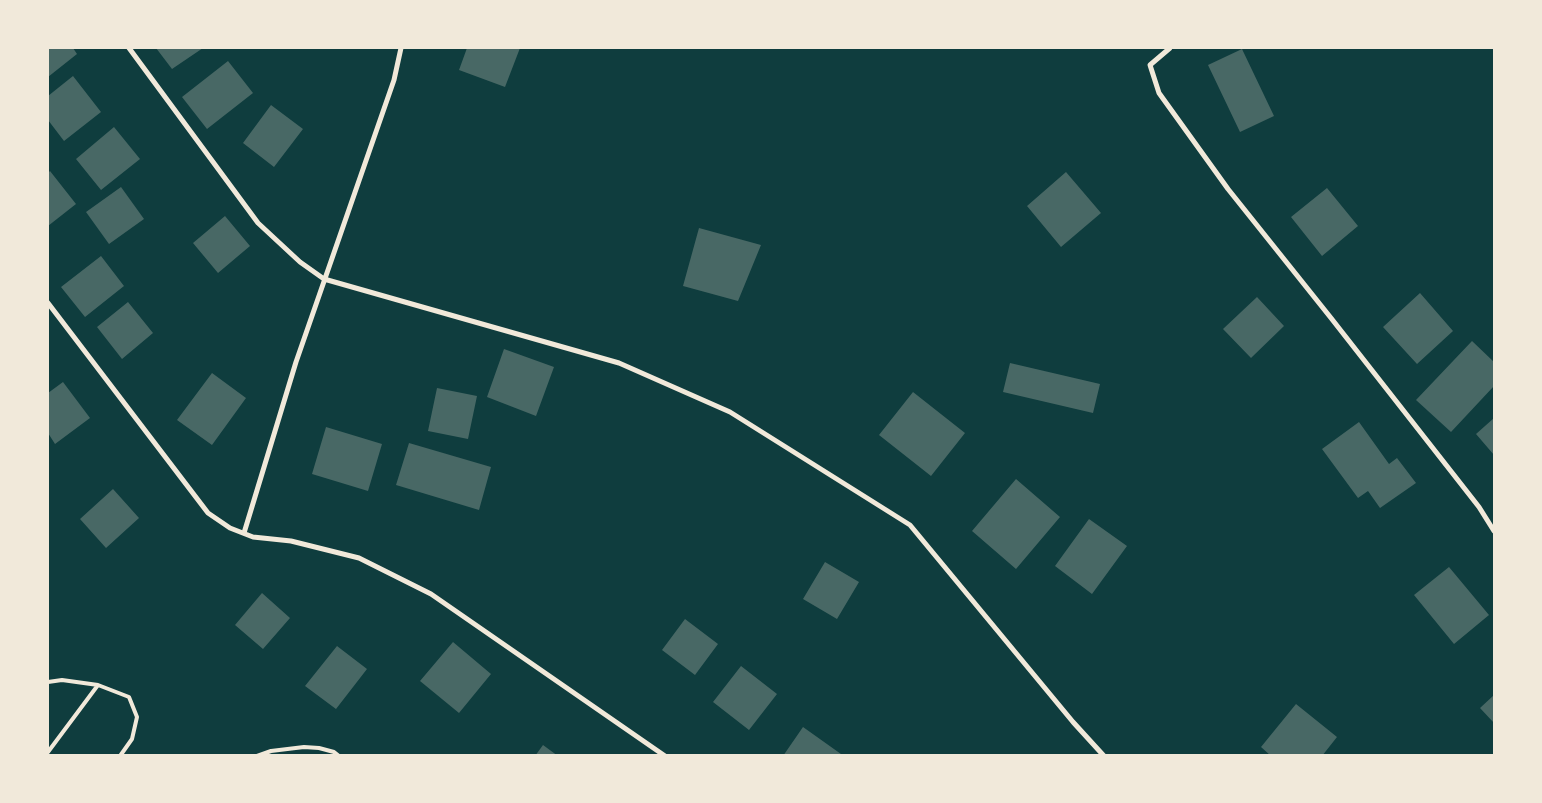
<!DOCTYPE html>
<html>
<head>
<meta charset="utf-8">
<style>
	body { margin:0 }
	#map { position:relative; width:1542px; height:803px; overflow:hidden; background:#0f3d3e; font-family:Inter,sans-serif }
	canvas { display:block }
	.frame { position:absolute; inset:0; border:49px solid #f1e9da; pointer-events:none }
</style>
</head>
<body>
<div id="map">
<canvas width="1542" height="803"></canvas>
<div class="frame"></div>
</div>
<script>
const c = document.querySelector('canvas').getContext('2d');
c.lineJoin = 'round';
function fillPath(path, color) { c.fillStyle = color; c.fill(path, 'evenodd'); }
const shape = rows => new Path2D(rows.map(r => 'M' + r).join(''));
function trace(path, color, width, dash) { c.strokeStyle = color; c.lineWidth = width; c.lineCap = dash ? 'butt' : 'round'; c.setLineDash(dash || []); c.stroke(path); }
fillPath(shape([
	[48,48,73,48,77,54,48,77],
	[156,48,203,48,172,69],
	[467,48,520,48,505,87,459,70],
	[1242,49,1274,116,1240,132,1208,65],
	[228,61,253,93,207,129,182,97],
	[73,76,101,112,64,141,48,120,48,96],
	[271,105,303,129,274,167,243,143],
	[114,127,140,159,101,190,76,159],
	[50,171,76,204,48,226,48,173],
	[1066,172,1101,213,1061,247,1027,206],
	[121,187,144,219,109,244,86,212],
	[1327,188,1358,226,1322,256,1291,217],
	[225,216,250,246,218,273,193,243],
	[699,228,761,245,738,301,683,286],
	[101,256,124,286,85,317,61,287],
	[1420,293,1453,331,1417,364,1383,327],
	[1257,297,1284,326,1251,358,1223,329],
	[128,302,153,333,122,359,97,327],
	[1472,341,1494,362,1494,386,1451,432,1416,400],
	[504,349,554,367,536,416,487,397],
	[1010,363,1100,384,1093,413,1003,392],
	[212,373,246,398,212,445,177,420],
	[63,382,90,418,55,444,48,433,48,393],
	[437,388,477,396,468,439,428,431],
	[913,392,965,433,931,476,879,435],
	[1494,418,1494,455,1476,434],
	[1359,422,1389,464,1397,458,1416,483,1380,508,1368,491,1358,498,1322,449],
	[326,427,382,444,368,491,312,474],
	[409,443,491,467,479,510,396,485],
	[1016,479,1060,517,1016,569,972,531],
	[113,489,139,518,106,548,80,519],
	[1089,519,1127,546,1092,594,1055,566],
	[825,562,859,582,837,619,803,599],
	[1449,567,1489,615,1454,644,1414,595],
	[262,593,290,618,263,649,235,625],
	[685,619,718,644,695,675,662,650],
	[453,642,491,674,459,713,420,681],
	[337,646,367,669,336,709,305,686],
	[741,666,777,694,749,730,713,702],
	[1494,695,1494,723,1480,708],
	[1296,704,1337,737,1322,756,1271,756,1261,747],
	[803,727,841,754,840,756,783,756],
	[543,745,558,756,535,756]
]), '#486865');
trace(shape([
	[48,682,62,680,98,685,129,697,137,717,132,739,120,756],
	[48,752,98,685],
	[257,756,271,751,304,747,319,748,334,752,339,756]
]), '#f1e9da', 4);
trace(shape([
	[129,48,258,223,300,262,324,279,619,363,730,412,910,525,1073,722,1104,756],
	[1170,48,1150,65,1159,93,1228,189,1331,318,1479,507,1494,531],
	[48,303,208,513,230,528,253,537,291,541,359,558,431,594,665,756],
	[244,533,296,362,394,80,401,48]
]), '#f1e9da', 5);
</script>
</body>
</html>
